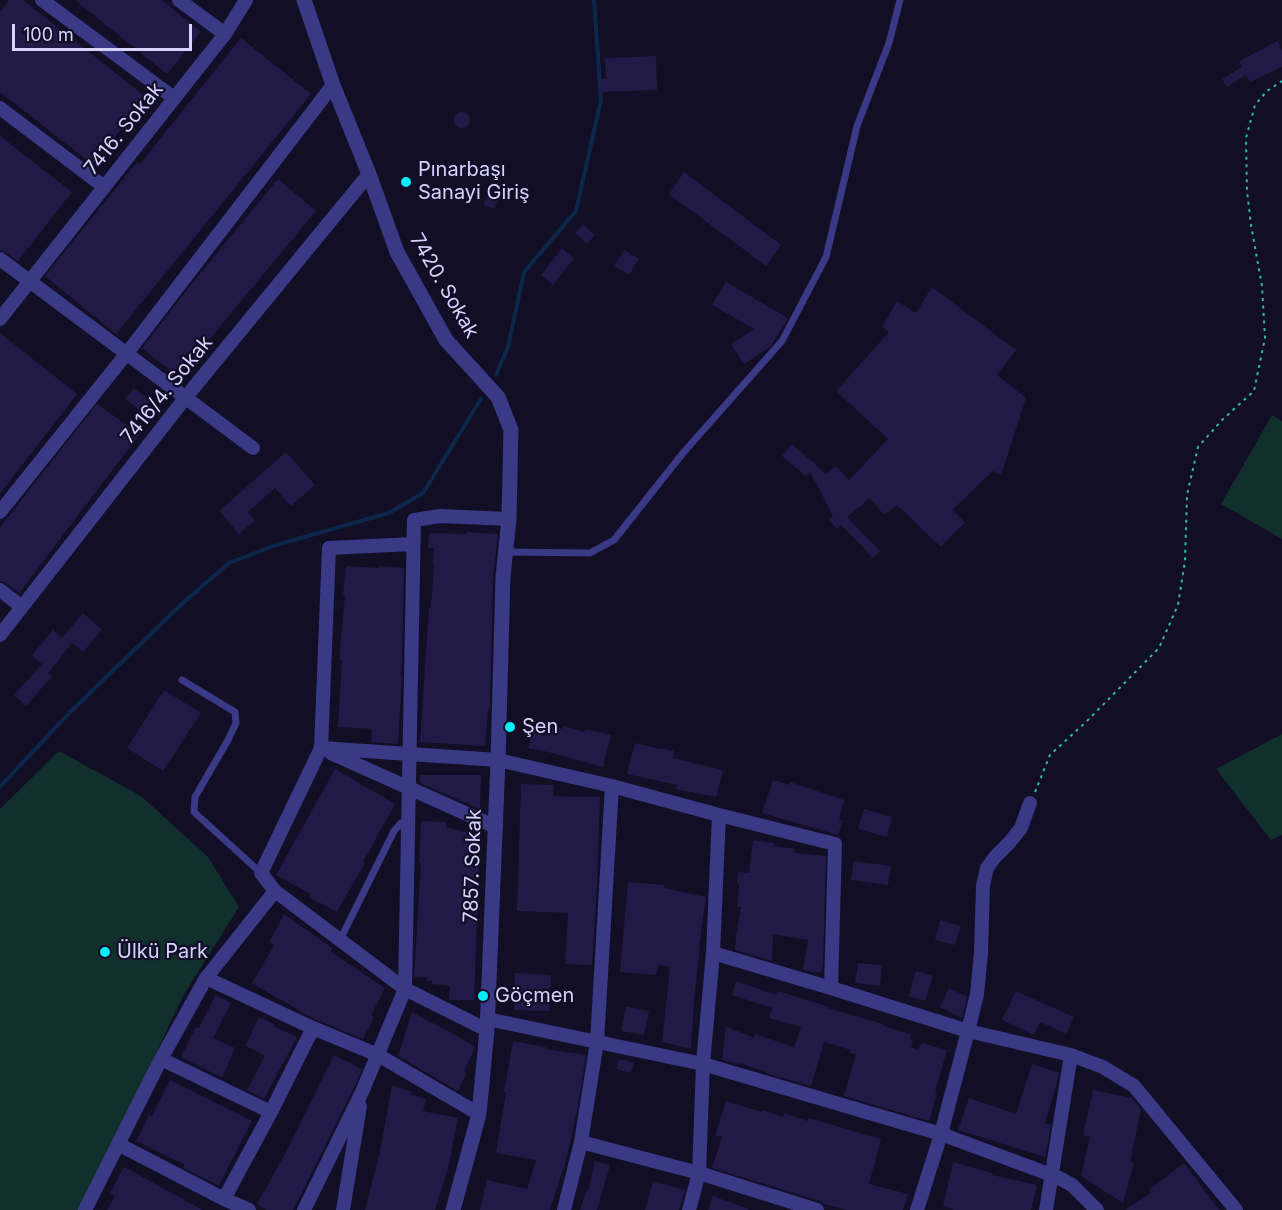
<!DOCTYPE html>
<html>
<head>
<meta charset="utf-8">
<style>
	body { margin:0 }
	#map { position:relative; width:1282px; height:1210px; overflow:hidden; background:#110e25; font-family:Inter,sans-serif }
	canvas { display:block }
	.scale { position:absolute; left:12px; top:24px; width:180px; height:27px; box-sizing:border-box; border:3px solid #d6d3ff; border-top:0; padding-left:8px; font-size:18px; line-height:21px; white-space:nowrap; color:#d6d3ff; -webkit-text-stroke:4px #110e25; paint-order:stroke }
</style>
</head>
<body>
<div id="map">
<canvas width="1282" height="1210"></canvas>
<div class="scale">100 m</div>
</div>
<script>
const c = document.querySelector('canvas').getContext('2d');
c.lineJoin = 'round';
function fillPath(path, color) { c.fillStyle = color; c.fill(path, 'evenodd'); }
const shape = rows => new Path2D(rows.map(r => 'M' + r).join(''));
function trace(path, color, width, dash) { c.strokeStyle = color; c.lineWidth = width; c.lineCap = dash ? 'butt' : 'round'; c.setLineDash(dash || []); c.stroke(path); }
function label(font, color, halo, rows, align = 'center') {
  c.font = font + ' Inter,sans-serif'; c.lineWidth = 4.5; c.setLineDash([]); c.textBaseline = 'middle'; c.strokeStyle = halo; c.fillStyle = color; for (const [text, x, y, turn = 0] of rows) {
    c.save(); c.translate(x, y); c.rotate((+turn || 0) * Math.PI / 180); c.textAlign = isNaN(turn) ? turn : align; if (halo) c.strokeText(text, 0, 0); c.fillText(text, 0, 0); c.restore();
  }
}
fillPath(shape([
	[1272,415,1282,421,1282,539,1221,504],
	[1282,734,1282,835,1271,840,1216,769],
	[59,751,141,796,208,857,239,907,183,996,81,1210,0,1210,0,809]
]), '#112f2d');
trace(shape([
	[496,375,508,347,524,272,576,211,601,100,594,0],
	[0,787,69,713,184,602,229,563,276,545,389,513,423,493,481,399]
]), '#0d274b', 4);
fillPath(shape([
	[9,0,23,0,146,97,93,165,0,92,0,12],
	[75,0,162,0,201,32,167,74],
	[241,38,311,94,116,334,45,276,137,162,140,164],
	[1278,41,1282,50,1282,67,1250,82,1246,75,1227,87,1222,79,1242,67,1239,61],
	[656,56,657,90,600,92,600,79,606,79,605,58],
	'454 120a8 8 0 1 1 16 0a8 8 0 1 1-16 0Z',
	[0,136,72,192,18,261,5,252,0,250],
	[684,172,781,245,766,266,669,194],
	[278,179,316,211,178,377,142,348,193,282],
	[491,188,502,193,494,209,483,204],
	[583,224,595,235,587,244,575,233],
	[562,248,574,258,553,285,541,275],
	[624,250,639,259,629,275,614,266],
	[726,282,788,318,774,341,770,347,744,364,731,344,754,329,712,305],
	[932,287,1016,350,997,375,1026,398,1001,475,993,471,952,510,965,522,941,547,897,505,884,515,870,498,847,517,880,551,873,558,841,525,837,529,829,520,833,516,810,472,806,476,782,456,792,444,826,474,836,466,849,480,888,439,836,391,889,332,882,327,897,301,916,313],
	[0,333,77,394,0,494],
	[134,388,150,401,142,412,125,399],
	[97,404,140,434,19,593,6,583,0,581,0,527],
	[286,452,315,485,291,506,275,488,248,512,255,520,239,534,219,511],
	[466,532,498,534,493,577,490,706,489,711,488,711,485,746,420,742,429,608,431,608,434,564,433,564,434,548,428,548,429,533,466,534],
	[346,566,379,568,379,566,404,568,402,652,401,677,402,677,398,744,371,742,372,729,338,727,342,660,339,660,345,596,343,595],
	[83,613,102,630,83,652,72,643,48,673,52,676,26,706,14,695,42,664,32,655,53,630,62,638],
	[164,690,201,713,163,771,127,748],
	[535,722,562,729,563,726,584,732,585,729,611,735,603,767,548,752,528,748],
	[635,743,660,749,660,748,674,751,673,758,723,770,716,797,676,789,677,785,627,774],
	[335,769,395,804,363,862,365,863,337,912,309,897,311,894,276,875],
	[420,775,481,775,480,809,420,783],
	[773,780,790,785,790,782,844,800,839,820,843,821,838,835,762,813],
	[521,784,554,785,553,796,600,797,597,885,592,965,565,964,568,913,517,911],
	[864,809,892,817,887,837,858,829],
	[421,821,446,822,446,827,480,836,474,1000,449,1000,450,986,432,984,432,981,427,981,427,978,414,977,421,863,419,863],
	[753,840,774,843,774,846,795,849,795,853,826,856,823,964,821,973,803,970,808,940,773,934,772,961,735,950,736,936,741,907,737,907,739,884,737,884,738,872,749,873],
	[854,861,891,866,888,885,851,880],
	[628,882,664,885,664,888,706,897,699,947,700,947,694,1000,691,1049,662,1042,670,967,658,965,656,975,620,972],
	[284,914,332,948,331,952,385,988,371,1015,374,1017,363,1039,312,1018,252,983,274,945,269,942],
	[940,920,961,926,955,945,935,940],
	[858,963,882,965,880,986,855,983],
	[916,971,933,976,925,1001,908,996],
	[515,973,551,975,549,1011,514,1010],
	[736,981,776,995,777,991,791,995,829,1007,828,1008,883,1024,883,1026,911,1034,910,1039,913,1040,911,1047,918,1050,922,1043,947,1050,935,1092,937,1093,929,1121,844,1096,856,1054,850,1053,851,1050,824,1042,811,1086,769,1074,766,1073,767,1072,739,1063,739,1064,722,1060,726,1026,754,1038,755,1034,794,1047,801,1027,769,1018,772,1008,732,995],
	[949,988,967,997,962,1018,940,1007],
	[1016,991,1074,1017,1066,1034,1040,1022,1034,1035,1002,1020],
	[216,995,231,1003,213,1038,235,1048,222,1078,181,1057,196,1027,199,1028],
	[626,1006,649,1011,644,1035,621,1031],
	[412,1012,450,1032,475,1047,464,1072,466,1074,458,1091,398,1056],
	[259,1017,274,1024,273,1026,297,1037,264,1099,247,1090,265,1055,245,1046],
	[513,1041,546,1047,545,1049,586,1055,578,1106,564,1169,563,1169,550,1210,480,1210,487,1180,527,1189,536,1160,496,1153,506,1092,504,1092],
	[334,1055,362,1069,354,1088,293,1210,267,1210,257,1204,284,1156],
	[619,1059,634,1063,631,1073,616,1069],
	[1032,1064,1059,1073,1057,1083,1045,1123,1051,1125,1045,1157,958,1130,969,1098,1016,1114],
	[170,1080,252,1121,219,1186,183,1168,185,1165,136,1141,149,1115,152,1116],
	[392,1085,412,1092,411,1095,426,1099,423,1111,458,1118,448,1169,435,1210,365,1210,380,1151],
	[1093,1090,1132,1098,1141,1109,1130,1162,1134,1163,1123,1203,1081,1176,1090,1137,1083,1135],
	[726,1101,762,1112,763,1110,783,1117,784,1113,808,1121,809,1118,881,1139,869,1184,908,1194,903,1210,848,1210,824,1204,820,1201,712,1168,722,1137,715,1135],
	[595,1161,610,1165,604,1186,597,1210,580,1210,586,1191,588,1191],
	[953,1162,992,1173,992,1175,1037,1185,1031,1210,955,1210,943,1206],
	[1184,1163,1219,1210,1125,1210,1151,1193,1149,1190],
	[124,1167,203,1210,107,1210,115,1196,110,1193],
	[653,1181,685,1190,679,1210,645,1210],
	[713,1196,748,1209,748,1210,708,1210]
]), '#211a46');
trace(shape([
	[1035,792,1050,755,1087,721,1159,648,1178,605,1185,561,1187,495,1198,447,1222,420,1254,391,1265,338,1262,286,1251,225,1247,191,1246,138,1255,105,1267,91,1282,81]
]), '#2eb8aa', 2, [3, 4.5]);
trace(shape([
	[506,552,590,553,614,540,683,453,782,341,826,257,857,126,889,43,900,0],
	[182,680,235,712,236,723,228,740,195,797,194,812,261,873],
	[340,940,394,831,401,823,409,822]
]), '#393985', 7);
trace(shape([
	[42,0,174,98],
	[179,0,225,34],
	[0,108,103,186],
	[0,259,253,448],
	[0,319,225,34,246,0],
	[0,512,127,353,333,85],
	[413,544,329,548,321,748,261,873,275,891,405,989,487,1030],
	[0,590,22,607],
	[0,635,186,397,369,174],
	[321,748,498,760,612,786,719,815,835,844,831,988,968,1031,941,1134,917,1210],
	[331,753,496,827],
	[1030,803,1021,828,1009,843,995,857,987,868,983,886,981,953,977,994,968,1031,1071,1055,1103,1067,1134,1086,1236,1210],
	[713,953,831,988],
	[206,978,313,1028,378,1055,479,1114],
	[487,1019,703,1064,941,1134,1057,1177,1072,1185,1097,1210],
	[161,1059,271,1112],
	[581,1142,699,1173,817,1210],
	[118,1144,224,1199,249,1210],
	[224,1199,271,1112,313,1028],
	[85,1210,161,1059,206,978,275,891],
	[304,1210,362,1092,405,989,414,520,440,516,509,519],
	[343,1210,360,1106],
	[564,1210,581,1142,597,1042,612,786],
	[689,1210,699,1173,703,1064,713,953,719,815],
	[1046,1210,1071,1055]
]), '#393985', 14);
trace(shape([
	[304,0,333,85,369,174,397,252,446,340,498,397,511,430,509,519,503,577,498,760,487,1030,479,1114,453,1210]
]), '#393985', 15);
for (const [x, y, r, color] of [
	[406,182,6,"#00effe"],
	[510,727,6,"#00effe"],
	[105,952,6,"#00effe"],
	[483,996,6,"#00effe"]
]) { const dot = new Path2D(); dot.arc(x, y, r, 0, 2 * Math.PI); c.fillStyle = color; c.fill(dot); trace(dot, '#110e25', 2); }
label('20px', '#d6d3ff', '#110e25', [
	["7416. Sokak",124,129,-51],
	["7420. Sokak",444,286,60],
	["7416/4. Sokak",167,390,-51],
	["7857. Sokak",473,866,-88]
]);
label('20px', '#d6d3ff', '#110e25', [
	["Pınarbaşı",418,170],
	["Sanayi Giriş",418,193],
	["Şen",522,727],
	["Ülkü Park",117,952],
	["Göçmen",495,996]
], 'left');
</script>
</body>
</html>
